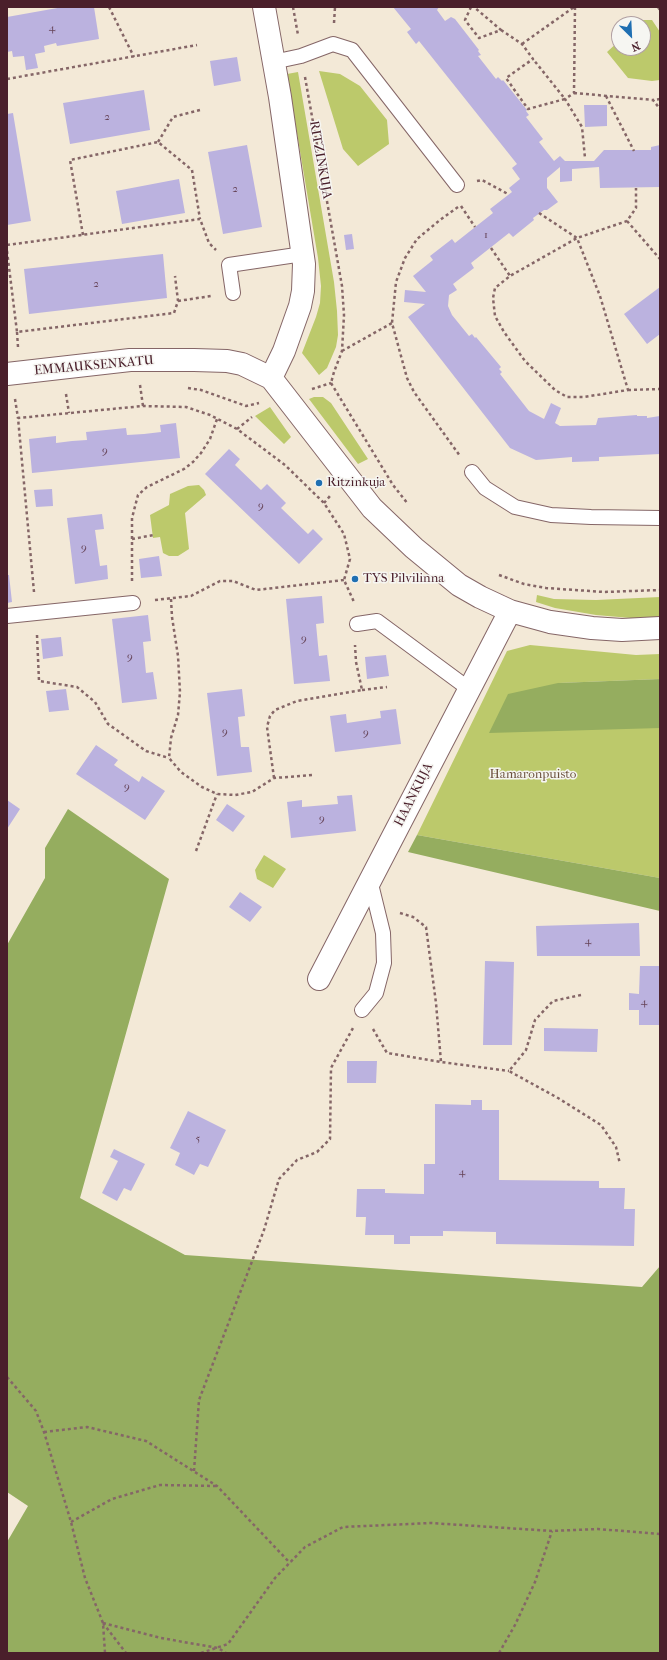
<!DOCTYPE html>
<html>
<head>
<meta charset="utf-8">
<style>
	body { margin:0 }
	#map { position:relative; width:667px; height:1660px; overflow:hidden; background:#f3e9d7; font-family:"IM FELL French Canon",serif }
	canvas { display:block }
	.frame { position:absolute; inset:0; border:8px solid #4a1f2b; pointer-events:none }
	.north { position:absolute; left:611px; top:16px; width:40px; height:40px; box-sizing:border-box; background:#f6f6f2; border:1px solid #b1a0a2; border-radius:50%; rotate:156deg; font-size:11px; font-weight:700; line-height:16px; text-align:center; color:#4a1f2b }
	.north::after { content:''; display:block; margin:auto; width:14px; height:18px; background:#1f6fb2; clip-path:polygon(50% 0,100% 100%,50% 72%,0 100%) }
</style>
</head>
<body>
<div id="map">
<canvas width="667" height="1660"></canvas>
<div class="frame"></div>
<div class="north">N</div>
</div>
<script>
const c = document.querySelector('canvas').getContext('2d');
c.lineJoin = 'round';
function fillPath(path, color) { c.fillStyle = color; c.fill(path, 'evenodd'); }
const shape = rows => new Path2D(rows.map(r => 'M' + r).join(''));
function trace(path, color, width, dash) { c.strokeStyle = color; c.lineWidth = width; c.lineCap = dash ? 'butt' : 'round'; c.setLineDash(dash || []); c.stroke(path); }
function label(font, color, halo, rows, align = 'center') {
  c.font = font + ' "IM FELL French Canon",serif'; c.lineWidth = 3; c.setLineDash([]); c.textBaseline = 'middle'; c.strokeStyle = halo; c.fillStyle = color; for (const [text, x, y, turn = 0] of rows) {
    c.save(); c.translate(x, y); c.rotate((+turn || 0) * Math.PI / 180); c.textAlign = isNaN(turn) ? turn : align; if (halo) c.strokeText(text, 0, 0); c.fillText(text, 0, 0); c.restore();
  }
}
fillPath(shape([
	[641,20,652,20,660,32,660,80,652,81,628,78,607,52,619,41,619,48,643,48,643,24,637,24],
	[319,71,340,74,360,86,387,120,389,144,358,166,343,149],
	[298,72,334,282,337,311,338,335,336,347,327,368,319,375,302,353,316,317,320,303,321,286,318,258,287,74],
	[314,397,323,397,331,403,368,459,358,464,309,399],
	[270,407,291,437,284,444,255,416],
	[199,485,204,490,206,495,185,513,189,549,178,556,169,556,163,553,160,537,153,538,150,515,169,505,170,494,188,486],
	[537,595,554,599,596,600,660,597,660,618,642,619,596,615,555,608,536,602],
	[530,645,636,655,660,654,660,679,559,683,660,727,660,878,417,835,507,651],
	[264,855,286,869,273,888,257,879,255,870]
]), '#bcc96b');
fillPath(shape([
	[660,679,660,728,489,733,508,694,558,683],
	[68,809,169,879,80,1198,185,1255,642,1287,660,1266,660,1653,7,1653,7,1542,28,1506,7,1492,7,945,45,878,45,848],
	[417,835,660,878,660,911,408,852]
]), '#95ad5f');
fillPath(shape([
	[63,7,94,7,99,39,57,46,56,43,44,46,45,52,35,54,38,68,26,70,24,56,13,57,12,51,7,52,7,17],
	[393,7,439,7,437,10,445,21,451,17,455,19,479,50,478,51,481,55,478,56,496,79,498,77,502,81,503,80,527,110,526,111,529,115,526,117,543,139,539,142,554,161,560,156,565,161,594,161,604,150,651,150,651,147,660,145,660,187,600,188,599,167,572,169,572,181,560,182,560,167,547,178,547,188,558,202,547,210,544,210,533,218,534,220,513,237,509,233,471,263,474,268,453,284,457,290,449,295,448,306,452,315,469,336,472,334,475,338,476,337,501,367,499,369,502,372,500,374,529,411,544,419,551,403,561,408,555,423,560,426,596,425,598,418,637,415,637,416,647,416,647,418,660,416,660,454,599,457,599,461,572,462,572,457,536,460,510,448,408,317,425,304,404,302,405,290,426,292,413,276,433,260,430,256,452,239,455,243,493,213,490,209,512,192,509,188,520,179,512,168,517,164,419,41,416,44,407,32,411,29],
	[237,57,241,81,214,86,210,61],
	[144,90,150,130,70,144,63,103],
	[584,105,607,105,607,126,585,127],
	[13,113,31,221,7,225,7,114],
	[247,145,262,227,223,234,208,152],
	[179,179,185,213,122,224,116,191],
	[352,234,354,249,346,250,344,235],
	[163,254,167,298,29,314,24,269],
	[660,287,660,334,647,344,624,314],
	[176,423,180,458,32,473,29,439,56,436,56,443,72,441,87,440,86,432,126,428,127,435,144,434,161,432,160,425],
	[229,449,240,459,235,465,261,490,267,484,286,503,281,508,308,534,313,529,323,539,299,564,205,474],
	[52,489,53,506,36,507,34,490],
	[102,514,104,529,95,530,100,566,107,565,108,579,75,584,67,518],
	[159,556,162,576,141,578,139,559],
	[7,575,9,575,12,602,7,603],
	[322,596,324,623,316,624,319,656,327,655,330,681,294,684,286,599],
	[148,615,151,641,143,642,146,673,153,672,157,699,122,703,112,619],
	[61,637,63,656,43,659,41,639],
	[386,655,389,676,367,679,365,657],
	[66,689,69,710,49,712,46,691],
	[242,689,245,716,238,717,241,747,249,747,252,772,217,776,207,693],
	[396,709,401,744,335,752,330,716,346,714,347,723,381,718,380,711],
	[96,745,118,760,114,765,139,782,142,776,165,791,145,820,76,774],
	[352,795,356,831,291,838,287,802,302,800,302,807,338,804,337,796],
	[7,800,20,809,7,829],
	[227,804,245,816,233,832,216,820],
	[240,892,262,907,250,922,229,907],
	[639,923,640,956,537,956,536,926],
	[485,961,514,962,512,1045,483,1045],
	[640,966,660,966,660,1025,639,1025,639,1010,629,1010,629,993,639,994],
	[544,1028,598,1029,597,1052,544,1051],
	[347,1061,377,1061,376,1083,347,1083],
	[471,1100,482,1100,482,1110,499,1110,499,1180,599,1181,599,1188,625,1188,624,1209,635,1209,634,1246,496,1244,496,1232,443,1231,443,1236,410,1236,410,1244,394,1244,394,1235,365,1235,366,1217,356,1217,357,1189,385,1189,385,1193,424,1194,424,1164,435,1164,435,1104,471,1105],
	[188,1111,226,1130,208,1167,200,1164,194,1175,175,1165,180,1153,170,1148],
	[114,1149,145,1164,131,1191,124,1188,117,1201,102,1193,118,1161,110,1157]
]), '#bbb2df');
const service = shape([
	[273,62,301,56,333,44,352,50,457,185],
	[233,293,229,265,303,254],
	[472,472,485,488,515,507,551,515,591,517,660,518],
	[7,616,133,603],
	[357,624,377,621,469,689],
	[362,1010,376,993,384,963,383,933,370,880]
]);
const minor = shape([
	[264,7,280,97,304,264,303,291,300,306,284,351,271,378],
	[7,374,130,360,194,360,227,361,242,364,271,378,372,508,414,548,459,585,480,597,510,611,550,622,592,628,622,630,660,628],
	[319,979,510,611]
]);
trace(service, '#856667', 16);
trace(minor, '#856667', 24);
trace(shape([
	[109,7,134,57],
	[293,7,298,35],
	[471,7,465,20,479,38,501,30,474,7],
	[575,7,574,93,565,99,582,127,585,158],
	[658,7,660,10],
	[334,23,335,7],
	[501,30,522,44,533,59,506,78,528,109,565,99,533,59],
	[522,44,574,7],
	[305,77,342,286,344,315,342,351,334,372,331,383],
	[7,79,197,45],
	[574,93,653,100],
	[606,96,634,151],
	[660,99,653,100,660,109],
	[158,142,173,117,200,110],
	[477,181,482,180,508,194],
	[461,206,475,227],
	[458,207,440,220,417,239,405,258,396,282,392,323,407,378,414,392,460,456],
	[539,213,577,238,600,296,628,390,584,397,567,397,555,390,525,361,504,332,495,316,493,298,495,288,510,276,577,238,627,221,636,208,636,188],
	[627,221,660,259],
	[83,235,70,160,158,142,192,170,200,219],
	[7,245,200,219,209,243,216,250],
	[491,248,510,276],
	[7,251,17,332,174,313,178,301,175,276],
	[178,301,211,296],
	[17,332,18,347],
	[342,351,392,323],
	[331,383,393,485,408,504],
	[140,385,143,406],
	[188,388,201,390,246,406,259,403],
	[312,389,331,383],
	[628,390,660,389],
	[66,394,69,413],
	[15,399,18,418],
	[237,429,252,417],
	[324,503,330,496],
	[132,539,154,535],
	[499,575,524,584,546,588,604,592,660,590],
	[132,581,132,518,138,495,147,487,184,469,193,462,201,453,210,439,217,419],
	[34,592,18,418,143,406,186,407,210,415,237,429,285,465,324,503,344,534,350,559,344,580,354,602],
	[171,599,172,617,178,656,180,692,178,715,171,738,169,758,181,772,202,787,217,794,235,795,252,792,274,778,313,775],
	[155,600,191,596,220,581,233,581,256,590,344,580],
	[37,635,39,681,77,687,95,702,108,724,146,751,169,758],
	[362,690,387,687],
	[274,778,267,727,270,716,275,710,297,701,362,690,356,662,355,645],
	[196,851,217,794],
	[400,913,413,917,426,927,436,1003,441,1062],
	[581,995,553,1001,535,1020,526,1050,509,1071,558,1098,601,1125,616,1147,620,1164],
	[373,1029,387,1053,441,1062,509,1071],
	[7,1377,36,1411,44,1432,71,1522,85,1578,103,1623,105,1653],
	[44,1432,87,1427,146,1441,217,1486,290,1563],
	[194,1471,199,1400,264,1230,279,1179,297,1160,317,1152,330,1139,331,1068,353,1028],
	[71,1522,112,1499,160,1485,217,1486],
	[103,1623,161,1638,218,1648,226,1653],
	[103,1623,126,1653],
	[201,1653,228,1644,275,1578,305,1547,343,1527,431,1523,552,1531,598,1529,660,1534],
	[499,1653,515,1625,535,1582,552,1531]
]), '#856667', 2.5, [3, 3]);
trace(service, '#fff', 14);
trace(minor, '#fff', 22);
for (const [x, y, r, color] of [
	[319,483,4,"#1f6fb2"],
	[355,579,4,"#1f6fb2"]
]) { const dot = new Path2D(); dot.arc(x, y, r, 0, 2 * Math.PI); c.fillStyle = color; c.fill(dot); trace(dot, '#f6f6f2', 1.5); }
label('11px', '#664458', null, [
	["4",52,28],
	["2",107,117],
	["2",235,189],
	["1",486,235],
	["2",96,284],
	["9",105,451],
	["9",261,506],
	["9",84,548],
	["9",304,639],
	["9",130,657],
	["9",225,732],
	["9",366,733],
	["9",127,787],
	["9",322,819],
	["4",588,941],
	["4",644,1002],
	["5",198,1139],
	["4",462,1172]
]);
label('13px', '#4a1f2b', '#f6f6f2', [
	["RITZINKUJA",320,160,80],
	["EMMAUKSENKATU",94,366,-5],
	["HAANKUJA",414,795,-63]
]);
label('13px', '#4a1f2b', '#f6f6f2', [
	["Ritzinkuja",327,483],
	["TYS Pilvilinna",363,579]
], 'left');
label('13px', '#6c523e', '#f6f6f2', [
	["Hamaronpuisto",533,775]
]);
</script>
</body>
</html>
